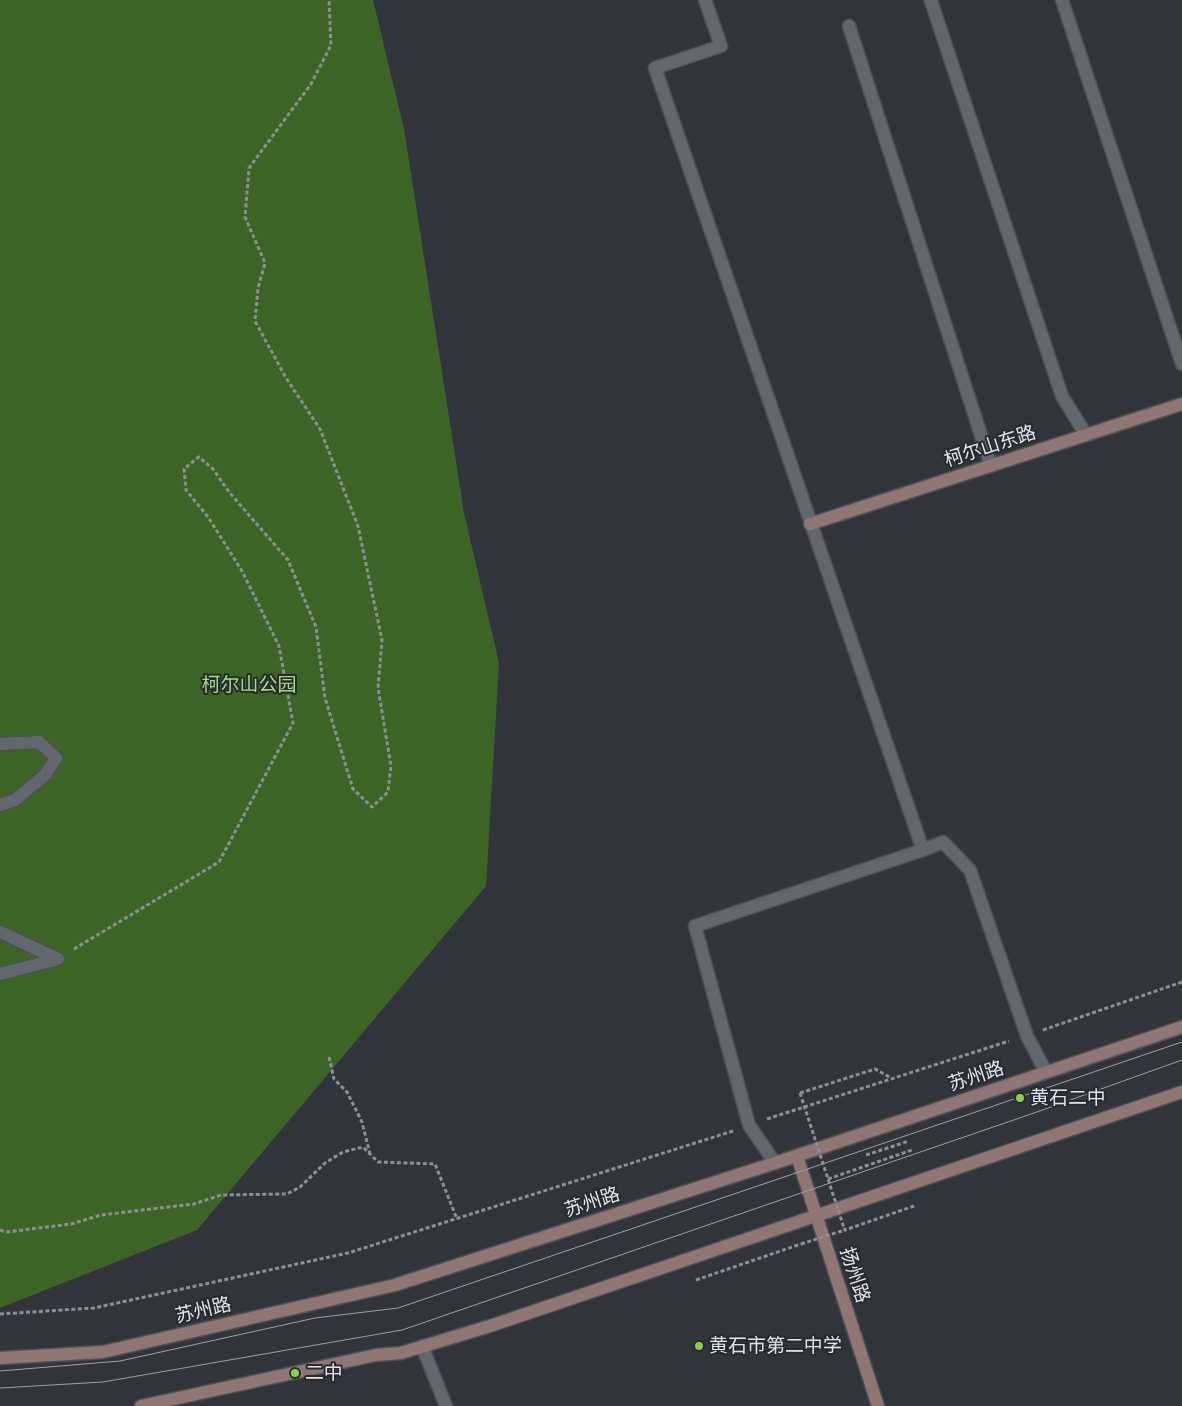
<!DOCTYPE html>
<html>
<head>
<meta charset="utf-8">
<style>
	body { margin:0 }
	canvas { display:block; background:#31343a }
</style>
</head>
<body>
<canvas width="1182" height="1406"></canvas>
<script>
const c = document.querySelector('canvas').getContext('2d');
c.lineJoin = 'round';
function fillPath(path, color) { c.fillStyle = color; c.fill(path, 'evenodd'); }
const shape = rows => new Path2D(rows.map(r => 'M' + r).join(''));
function trace(path, color, width, dash) { c.strokeStyle = color; c.lineWidth = width; c.lineCap = dash ? 'butt' : 'round'; c.setLineDash(dash || []); c.stroke(path); }
function label(font, color, halo, rows, align = 'center') {
  c.font = font + ' "Exo 2","Noto Sans SC",sans-serif'; c.lineWidth = 4; c.setLineDash([]); c.textBaseline = 'middle'; c.strokeStyle = halo; c.fillStyle = color; for (const [text, x, y, turn = 0] of rows) {
    c.save(); c.translate(x, y); c.rotate((+turn || 0) * Math.PI / 180); c.textAlign = isNaN(turn) ? turn : align; if (halo) c.strokeText(text, 0, 0); c.fillText(text, 0, 0); c.restore();
  }
}
fillPath(shape([
	[0,0,373,0,404,129,464,513,499,663,486,886,197,1230,0,1308]
]), '#3c6525');
const street = shape([
	[705,0,721,46,655,68,923,850,943,842,970,870,1027,1036,1046,1072],
	[1062,0,1182,364],
	[931,1,1062,396,1086,435],
	[849,26,991,466],
	[0,744,39,742,56,758,45,775,15,800,0,805],
	[0,932,58,959,0,974],
	[775,1163,749,1125,695,926,923,850],
	[422,1346,446,1406]
]);
const secondary = shape([
	[810,524,1182,404],
	[797,1156,878,1406],
	[0,1358,103,1352,395,1285,775,1163,1182,1027],
	[141,1406,376,1355,401,1353,490,1326,1182,1092]
]);
trace(street, '#4d5055', 15);
trace(secondary, '#4d5055', 15);
trace(shape([
	[74,949,219,862,293,723,279,646,242,571,208,517,186,490,184,469,199,457,213,469,229,492,288,560,316,627,325,698,353,789,372,807,388,792,391,766,378,688,382,640,358,526,320,429,286,378,255,321,258,288,265,263,245,217,249,168,311,84,331,45,329,0],
	[1043,1030,1182,982],
	[329,1057,334,1079,347,1092,362,1122,370,1154],
	[800,1093,875,1069,893,1079],
	[767,1119,1009,1041],
	[866,1155,909,1141],
	[828,1179,912,1150],
	[844,1228,845,1230,914,1206],
	[0,1230,6,1232,71,1224,101,1215,194,1204,221,1195,287,1194,300,1187,325,1163,343,1152,363,1147,378,1162,435,1164,457,1219],
	[696,1280,801,1244],
	[0,1314,94,1308,348,1253,733,1131]
]), '#8d8f94', 3, [4, 2.5]);
trace(street, '#62666d', 12);
trace(secondary, '#8f7672', 12);
trace(shape([
	[0,1371,120,1361,315,1318,398,1308,1182,1042],
	[0,1388,103,1382,402,1330,1034,1113,1182,1060]
]), '#9d9fa4', 1);
trace(shape([
	[800,1093,844,1228],
	[801,1244,845,1230]
]), '#8d8f94', 3, [4, 2.5]);
for (const [x, y, r, color] of [
	[1020,1098,5,"#89cf48"],
	[699,1346,5,"#89cf48"],
	[295,1373,5,"#89cf48"]
]) { const dot = new Path2D(); dot.arc(x, y, r, 0, 2 * Math.PI); c.fillStyle = color; c.fill(dot); trace(dot, '#272a30', 2); }
label('19px', '#e2e4e8', '#272a30', [
	["柯尔山东路",990,446,-18],
	["苏州路",976,1076,-18],
	["苏州路",592,1202,-18],
	["扬州路",855,1275,72],
	["苏州路",203,1310,-13]
]);
label('19px', '#a0dd82', '#272a30', [
	["柯尔山公园",249,685]
]);
label('19px', '#e2e4e8', '#272a30', [
	["黄石二中",1030,1098],
	["黄石市第二中学",709,1346],
	["二中",305,1373]
], 'left');
</script>
</body>
</html>
